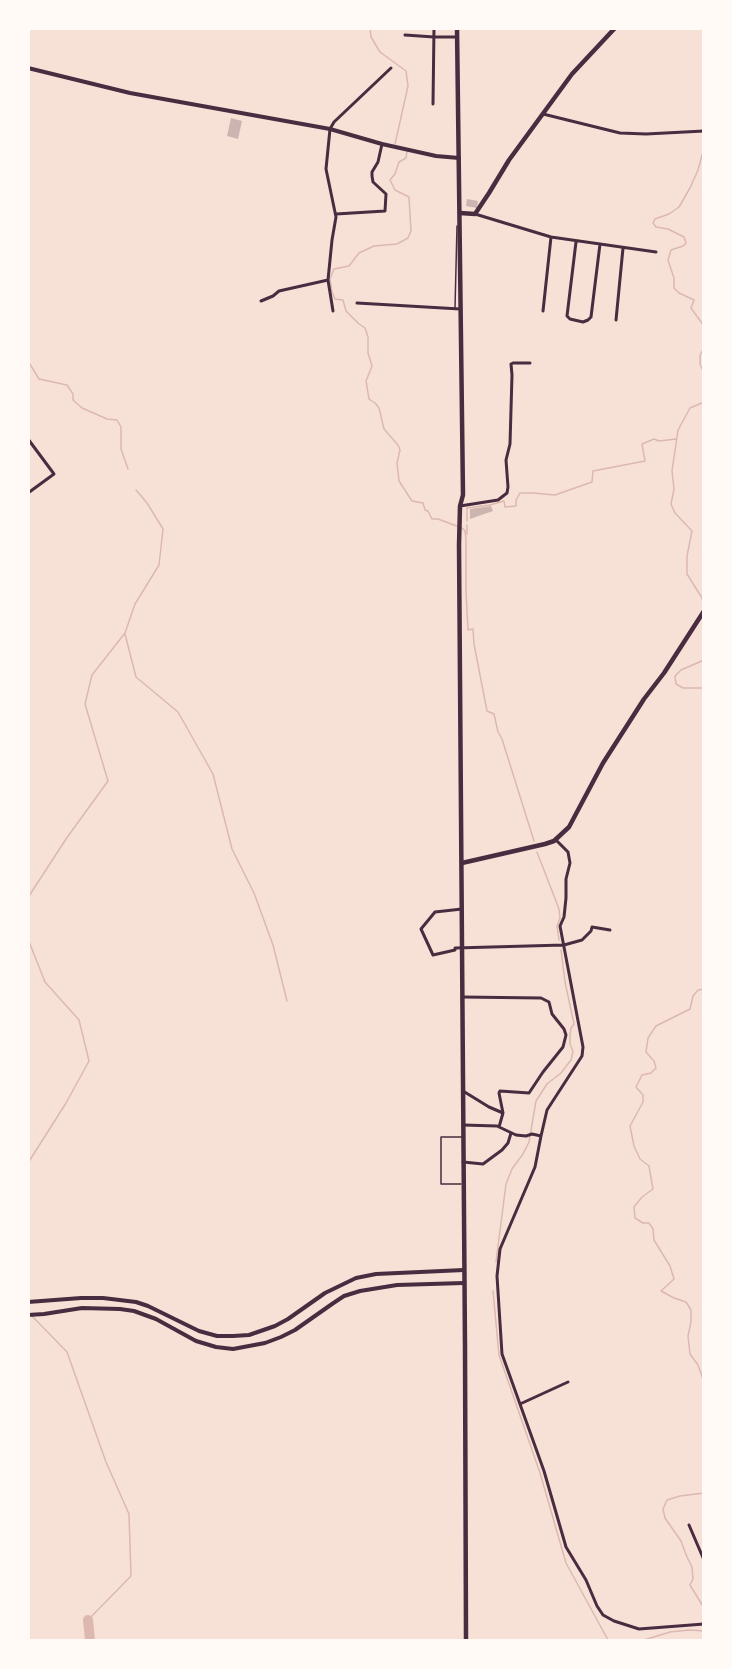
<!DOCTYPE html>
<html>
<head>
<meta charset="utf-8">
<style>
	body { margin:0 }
	#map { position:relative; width:732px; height:1669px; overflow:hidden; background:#f7e1d7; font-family:"Titillium Web",sans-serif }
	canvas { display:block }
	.frame { position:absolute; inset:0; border:30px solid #fffaf5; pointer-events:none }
</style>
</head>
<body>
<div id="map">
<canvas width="732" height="1669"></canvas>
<div class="frame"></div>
</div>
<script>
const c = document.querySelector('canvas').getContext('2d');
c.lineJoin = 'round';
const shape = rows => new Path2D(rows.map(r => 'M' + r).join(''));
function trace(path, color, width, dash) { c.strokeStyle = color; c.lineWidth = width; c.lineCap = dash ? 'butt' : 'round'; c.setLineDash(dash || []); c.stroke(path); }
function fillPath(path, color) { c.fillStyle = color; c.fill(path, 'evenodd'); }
trace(shape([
	[370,28,371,37,380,52,406,71,408,86,395,144],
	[704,148,698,170,690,188,679,207,669,214,655,219,653,223,656,227,668,229,684,237,686,243,683,246,671,250,668,260,674,278,674,288,679,293,694,300,691,308,704,326],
	[407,151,406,158,399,162,395,174,390,180,395,190,409,197,411,231,408,238,397,244,374,246,359,253,349,266,334,269,330,279,332,292,335,299,343,300,346,311,359,324,365,328,368,337,368,353,372,366,366,381,369,399,375,403,379,408,384,429,398,445,400,450,397,463,399,481,412,501,423,503,425,510,428,511,432,519,438,519,462,528,465,531,466,539],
	[704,348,700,355,700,364,704,373],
	[28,361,39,379,67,385,73,394,73,400,82,408,107,419,117,420,121,427,121,449,128,469],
	[467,521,467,508,490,505,504,501,505,507,516,506,516,500,520,493,533,493,555,495,592,482,593,471,645,461,642,444,654,439,659,441,676,439],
	[467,534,467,525],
	[466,539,466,592,468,630,473,629,474,644,487,711,494,714,498,732,502,739,534,841],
	[703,602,702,598,687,574,687,556,692,531,675,513,671,504,674,489,672,471,678,430,690,408,704,402],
	[125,634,136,677,178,712,213,774,232,849,254,893,273,945,287,1001],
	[704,660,681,670,675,676,676,684,683,688,704,688],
	[537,852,559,909,560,918,557,926,559,940],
	[28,903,29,896,66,839,108,781,85,704,92,675,125,633,135,604,159,565,163,529,147,503,136,490],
	[28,939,45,982,79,1020,89,1061,66,1103,28,1163],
	[704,989,698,990,693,996,690,1009,656,1026,648,1038,646,1052,654,1061,656,1068,651,1073,642,1075,636,1087,643,1095,643,1102,630,1126,634,1146,640,1159,649,1166,653,1189,642,1197,634,1207,635,1218,643,1223,649,1223,653,1229,654,1240,670,1266,674,1279,661,1291,674,1298,686,1302,691,1310,691,1322,688,1336,690,1354,698,1365,704,1382],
	[496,1262,506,1184,512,1169,523,1154,529,1142,536,1101,547,1084,561,1073,571,1060,573,1051,570,1044,570,1035,571,1028,574,1024,565,982,561,950],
	[493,1291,499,1355,540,1473,566,1563,608,1640],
	[32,1316,67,1352,106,1462,129,1514,131,1576,88,1620],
	[704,1493,680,1496,667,1500,663,1509,665,1518,681,1541,687,1557,692,1567,693,1579,690,1585,704,1608],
	[644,1640,670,1632,689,1630,704,1631]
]), '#dcb8b0', 1.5);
trace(shape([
	[88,1620,90,1640]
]), '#dcb8b0', 10);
fillPath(shape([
	[231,118,242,121,238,139,227,136],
	[467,199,478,201,477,208,466,206],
	[491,506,493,511,470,519,470,509]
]), '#ccb4b1');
trace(shape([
	[455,308,457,226],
	[461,1184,441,1184,441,1137,462,1137]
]), '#4a2c40', 1.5);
trace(shape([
	[405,35,434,37,457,37],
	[433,104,434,28],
	[543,114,620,133,646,134,704,131],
	[336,214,385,211,386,194,373,182,372,176,372,172,378,162,382,144],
	[475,214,551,237,656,252],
	[576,242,567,316,570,319,583,322,588,320,591,317,600,244],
	[261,301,273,296,279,291,328,280],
	[357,303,460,309],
	[333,311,328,280,332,240,336,217,326,169,330,129,334,122,391,68],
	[543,311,551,237],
	[616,320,623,248],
	[28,439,54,474,28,493],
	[460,506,498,500,507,493,508,487,506,460,510,444,512,375,511,364,513,363,530,363],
	[462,909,435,912,421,929,433,955,455,950,455,948,564,945,582,940,591,931,592,927,610,930],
	[462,997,541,998,549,1002,552,1014,564,1029,566,1035,563,1047,543,1072,529,1093,500,1091,499,1093,503,1113],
	[463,1091,489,1107,503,1113,499,1127],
	[463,1125,497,1126,516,1135,526,1136,532,1134,541,1136,547,1110,582,1056,583,1047,560,926,564,917,566,898,566,879,570,863,568,852,555,839],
	[541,1136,535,1167,500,1249,497,1276,502,1354,544,1471,566,1547,586,1580,597,1606,603,1615,614,1621,639,1629,704,1624],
	[463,1162,483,1164,502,1150,508,1143,511,1133],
	[520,1404,568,1382],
	[689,1525,704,1560]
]), '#4a2c40', 3);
trace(shape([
	[28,68,130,93,330,129,382,144,436,156,459,158],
	[28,1302,81,1298,103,1298,136,1302,148,1306,199,1331,217,1336,233,1336,249,1335,275,1326,288,1319,325,1293,356,1278,376,1274,464,1270],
	[28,1315,44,1314,82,1308,120,1309,134,1311,156,1319,196,1341,216,1347,233,1349,265,1343,281,1337,295,1330,332,1304,344,1296,360,1291,397,1285,464,1283]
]), '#4a2c40', 4);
trace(shape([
	[460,213,475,214,489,193,509,160,572,74,615,28],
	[462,863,545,844,554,841,569,827,603,763,644,699,664,673,704,611]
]), '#4a2c40', 4.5);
trace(shape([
	[457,28,463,495,460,506,459,545,465,1347,466,1640]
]), '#4a2c40', 4.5);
</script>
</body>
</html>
